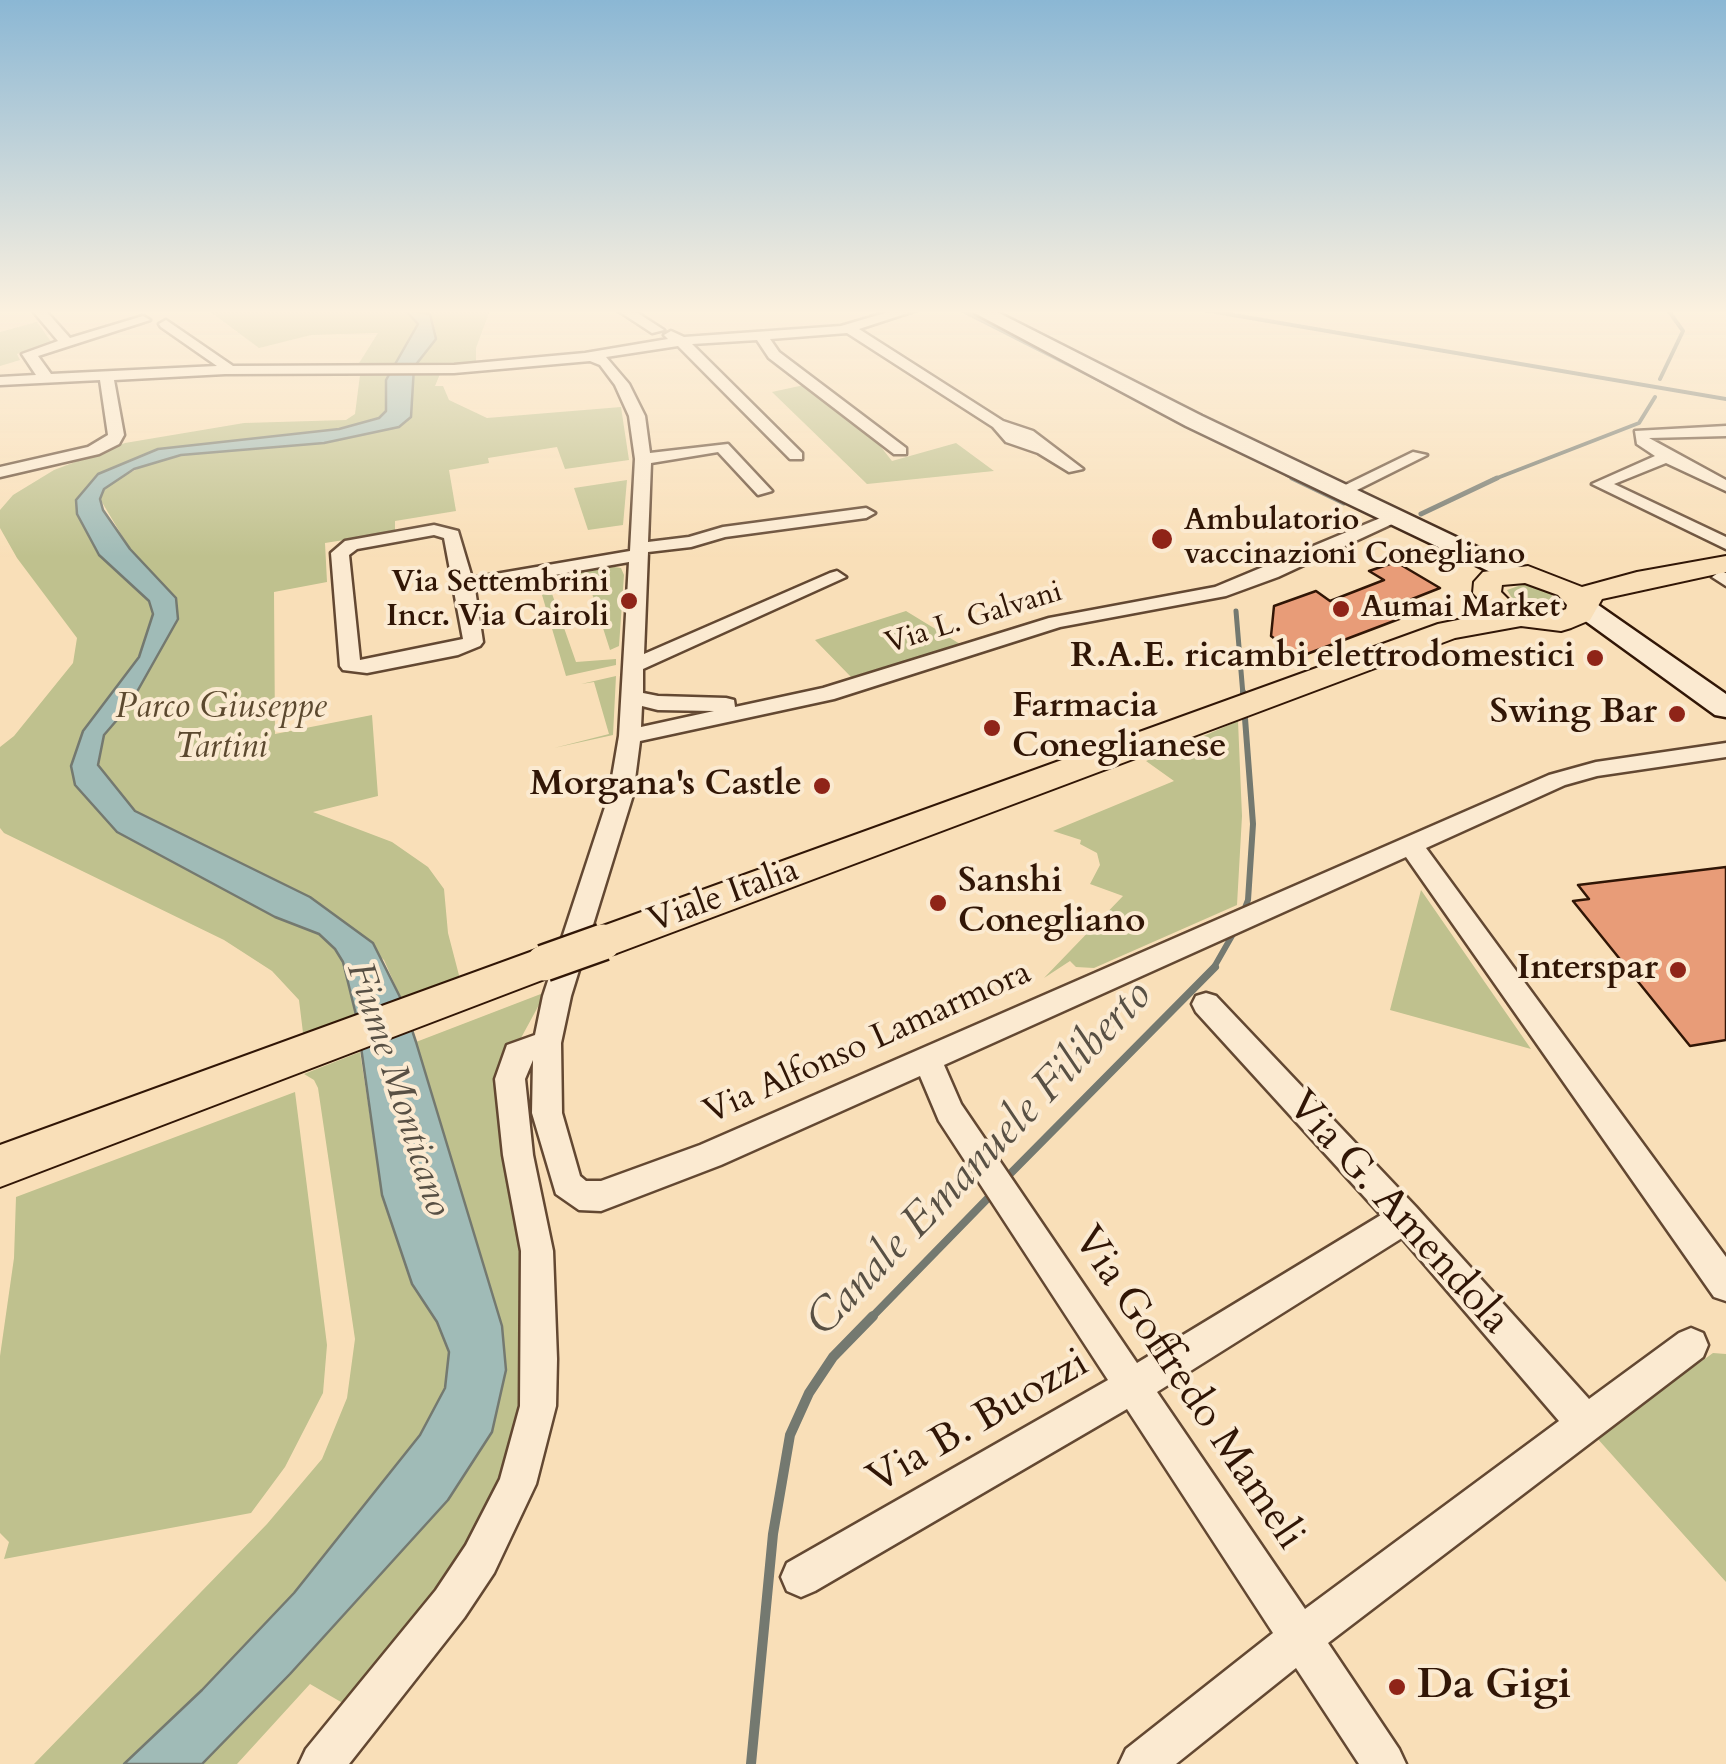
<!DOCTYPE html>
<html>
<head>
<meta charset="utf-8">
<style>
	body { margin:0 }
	canvas { display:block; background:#f9dfb8 }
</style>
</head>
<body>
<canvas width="1726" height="1764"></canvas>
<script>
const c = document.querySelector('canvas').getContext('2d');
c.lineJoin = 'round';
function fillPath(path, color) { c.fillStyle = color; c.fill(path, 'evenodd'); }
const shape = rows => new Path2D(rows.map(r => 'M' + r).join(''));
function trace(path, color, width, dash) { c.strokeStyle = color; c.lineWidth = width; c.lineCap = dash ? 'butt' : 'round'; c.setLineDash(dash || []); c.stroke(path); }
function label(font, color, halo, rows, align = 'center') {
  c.font = font + ' Cardo,serif'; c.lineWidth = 8; c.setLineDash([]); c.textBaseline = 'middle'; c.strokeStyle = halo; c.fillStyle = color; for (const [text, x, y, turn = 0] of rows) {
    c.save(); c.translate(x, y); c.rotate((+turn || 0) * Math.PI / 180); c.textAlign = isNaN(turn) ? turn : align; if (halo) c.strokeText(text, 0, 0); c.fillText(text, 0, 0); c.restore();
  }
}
fillPath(shape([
	[208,310,405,310,419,324,393,367,356,368,378,333,311,335,259,348],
	[426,310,490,310,476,348,476,365,414,367,436,339,434,323],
	[37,322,52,343,17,354,20,360,0,366,0,332],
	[413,374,440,374,435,386,443,386,449,400,487,418,621,407,629,460,565,469,557,447,488,458,489,463,449,470,456,511,395,521,395,532,325,543,327,582,274,592,275,734,372,715,378,796,313,812,392,842,428,867,444,889,448,933,461,983,403,1003,384,960,310,897,135,811,98,765,104,735,129,706,178,619,176,598,130,549,100,499,104,489,116,480,153,461,204,452,324,443,399,427,411,417],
	[360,375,388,375,386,411,379,418,339,429,158,449,98,474,76,500,77,514,98,555,149,601,153,614,139,657,83,731,75,785,117,832,275,917,319,934,335,948,343,961,357,1019,304,1041,299,1000,272,971,224,940,4,833,0,828,0,747,14,736,73,663,77,638,17,558,0,528,0,510,13,495,54,470,125,443,244,423,346,420,355,414],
	[804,385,877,442,892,461,956,443,994,471,867,484,772,392],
	[627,480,623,525,588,530,574,488],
	[608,566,621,568,624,575,619,646,610,650,588,581,575,579,572,574],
	[557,576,559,581,550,588,576,662,616,659,616,665,566,676,537,578],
	[1524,584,1549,591,1558,604,1552,609,1537,610,1515,603,1507,590],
	[906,611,960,644,851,677,815,640],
	[616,676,613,735,554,748,609,734,594,682,581,684],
	[1238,721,1242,816,1237,905,1094,968,1076,967,1070,961,1044,978,1123,896,1090,884,1100,865,1097,853,1080,844,1081,840,1053,831,1174,781,1146,761],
	[1421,890,1531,1049,1390,1010],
	[546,992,515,1049,535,1353,505,1498,353,1709,310,1684,237,1764,202,1764,346,1611,502,1326,416,1042],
	[360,1052,382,1195,412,1284,437,1322,449,1352,445,1388,420,1435,294,1593,202,1690,124,1764,34,1764,267,1524,322,1459,347,1398,355,1339,318,1088,314,1080,304,1074],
	[295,1092,327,1345,323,1393,285,1467,251,1513,4,1559,9,1542,0,1533,0,1356,14,1258,16,1197],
	[1713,1353,1726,1354,1726,1582,1596,1437]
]), '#bfc18e');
const water = shape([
	[405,310,430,314,436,339,414,367,411,417,399,427,324,443,181,455,134,469,104,489,100,499,103,510,130,549,176,598,178,619,129,706,104,735,98,765,135,811,310,897,373,943,403,1003,416,1042,502,1326,506,1370,492,1432,448,1500,290,1674,202,1764,124,1764,202,1690,294,1593,420,1435,445,1388,449,1352,437,1322,412,1284,382,1195,357,1019,343,962,335,949,319,934,275,917,117,832,75,785,71,766,83,731,139,657,153,614,149,601,99,555,77,514,76,500,98,474,158,449,339,429,379,418,386,411,386,380,418,324,405,310]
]);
fillPath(water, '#a0bbb7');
trace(water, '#747970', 2.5);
trace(shape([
	[961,310,1115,388],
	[1204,310,1726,399],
	[1660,379,1683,331,1668,310],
	[1287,475,1297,480],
	[1492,480,1639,423,1655,397]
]), '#747970', 4);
trace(shape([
	[1292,478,1344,503],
	[1421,514,1497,478],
	[1236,611,1243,695]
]), '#747970', 5);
trace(shape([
	[1242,915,1248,900,1253,824,1243,692],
	[1213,969,1237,927]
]), '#747970', 6);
trace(shape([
	[1003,1181,1215,967],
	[870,1319,992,1194]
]), '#747970', 8);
trace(shape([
	[751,1764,773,1534,790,1435,809,1393,833,1357,873,1316]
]), '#747970', 10);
const building = shape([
	[1396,562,1440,588,1402,603,1415,613,1299,657,1271,636,1274,606,1316,591,1330,601,1384,580,1369,571,1396,562],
	[1726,867,1726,1040,1690,1046,1573,901,1589,899,1578,885,1726,867]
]);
fillPath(building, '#e89c78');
trace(building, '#311606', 2.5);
const street = shape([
	[32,310,45,310,70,338,143,316,150,320,38,356,51,374,217,366,161,327,159,324,166,320,233,366,454,365,585,353,668,339,664,335,671,331,684,337,841,326,895,310,917,310,859,329,1003,421,1033,431,1083,469,1069,472,1038,453,1006,442,993,427,847,333,770,339,779,352,906,448,906,454,894,454,769,358,757,340,692,344,802,453,802,459,790,459,678,346,606,357,629,384,645,416,650,453,728,444,772,491,758,495,718,452,651,463,648,542,689,537,723,527,866,508,875,513,866,518,725,537,691,547,648,552,644,654,830,573,837,571,846,577,643,669,643,693,658,696,726,698,734,700,735,707,823,688,1049,618,1215,587,1390,514,1405,518,1278,577,1226,596,1060,627,834,699,640,741,633,795,571,996,561,1043,562,1113,580,1176,586,1181,601,1181,700,1145,1549,775,1596,762,1726,743,1726,757,1597,776,1565,785,1426,848,1726,1257,1726,1301,1714,1297,1406,857,944,1065,961,1104,1137,1363,1381,1215,1196,1012,1192,1004,1196,996,1206,993,1216,996,1416,1207,1589,1399,1679,1333,1691,1328,1703,1333,1708,1345,1703,1357,1328,1643,1399,1749,1406,1764,1359,1764,1296,1668,1176,1764,1119,1764,1126,1749,1273,1633,1127,1409,815,1591,801,1597,787,1591,781,1577,787,1563,1108,1380,939,1121,920,1076,721,1165,601,1211,579,1210,556,1194,532,1113,533,1060,525,1079,533,1155,553,1251,557,1359,556,1406,536,1484,494,1573,464,1618,349,1764,299,1764,306,1749,436,1590,466,1545,500,1479,520,1406,521,1251,503,1155,495,1079,507,1045,535,1035,543,996,609,795,619,736,629,562,475,589,483,642,480,646,458,655,367,673,343,670,340,666,331,553,345,541,434,525,458,531,472,578,630,551,635,459,629,416,615,385,600,365,590,361,454,373,225,374,114,380,124,435,119,444,99,454,0,477,0,467,88,447,108,435,100,380,0,385,0,377,36,375,22,354,58,341,32,310],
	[434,535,444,538,463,639,360,660,349,555,357,549,434,535],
	[642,706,658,710,714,711,641,727,642,706],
	[1402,1238,1559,1421,1305,1609,1157,1392,1402,1238],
	[617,310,633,310,664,330,652,333,617,310],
	[1726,426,1726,436,1649,438,1726,480,1726,491,1666,463,1614,484,1726,537,1726,549,1592,484,1655,456,1637,444,1635,431,1726,426],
	[1413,452,1427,455,1347,495,1333,491,1413,452],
	[1721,571,1726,573,1726,586,1712,577,1721,571]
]);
const secondary = shape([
	[969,310,993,310,1202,416,1523,569,1527,574,1514,582,1505,579,1186,426,969,310],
	[1582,598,1591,600,1726,694,1726,717,1715,715,1573,612,1569,606,1582,598]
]);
const primary = shape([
	[1726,556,1726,572,1602,599,1590,620,1571,628,1561,631,1521,626,1455,638,617,953,603,957,589,953,583,942,589,931,1438,624,1492,613,1473,593,1474,582,1483,572,1528,566,1582,587,1637,572,1726,556],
	[1525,583,1558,595,1567,605,1566,609,1557,613,1537,612,1509,600,1501,592,1502,585,1525,583],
	[544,947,558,952,564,963,558,974,0,1187,0,1145,544,947]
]);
trace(street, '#634832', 5);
trace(secondary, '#311606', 5);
trace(primary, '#311606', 4);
fillPath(street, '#fbead1');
fillPath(secondary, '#fbead1');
fillPath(primary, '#f9dfb8');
const primaryBridge = shape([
	[544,963,603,942]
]);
trace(primaryBridge, '#311606', 40, []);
trace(primaryBridge, '#f9dfb8', 35);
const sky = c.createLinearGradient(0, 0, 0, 557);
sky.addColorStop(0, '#8bb7d4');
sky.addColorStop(0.56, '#fcf1df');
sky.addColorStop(1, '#fcf1df00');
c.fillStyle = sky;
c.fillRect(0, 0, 1726, 557);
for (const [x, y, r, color] of [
	[1162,539,12,"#8f2418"],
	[629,601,10,"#8f2418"],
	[1341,609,10,"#8f2418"],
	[1595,658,10,"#8f2418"],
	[1677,714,10,"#8f2418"],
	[992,728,10,"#8f2418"],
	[822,786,10,"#8f2418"],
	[938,903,10,"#8f2418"],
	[1678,970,10,"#8f2418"],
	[1397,1687,10,"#8f2418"]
]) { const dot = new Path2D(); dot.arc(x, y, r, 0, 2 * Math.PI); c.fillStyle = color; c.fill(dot); trace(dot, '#fbead1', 4); }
label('bold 30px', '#311606', '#fbead1', [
	["Ambulatorio",1184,522],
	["vaccinazioni Conegliano",1184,556],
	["Via Settembrini",609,584,"right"],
	["Incr. Via Cairoli",609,618,"right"],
	["Aumai Market",1361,609]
], 'left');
label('30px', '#311606', '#fbead1', [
	["Via L. Galvani",974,619,-17]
]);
label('bold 35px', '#311606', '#fbead1', [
	["R.A.E. ricambi elettrodomestici",1575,658],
	["Farmacia",1012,708,"left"],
	["Coneglianese",1012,748,"left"],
	["Swing Bar",1657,714],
	["Morgana's Castle",802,786],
	["Sanshi",958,883,"left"],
	["Conegliano",958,923,"left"],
	["Interspar",1658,970]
], 'right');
label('italic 35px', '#5c492f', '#fbead1', [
	["Parco Giuseppe",221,709],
	["Tartini",221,749]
]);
label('35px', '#311606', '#fbead1', [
	["Viale Italia",724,897,-20],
	["Via Alfonso Lamarmora",868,1044,-24]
]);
label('italic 38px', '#585044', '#fbead1', [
	["Fiume Monticano",397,1090,72]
]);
label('42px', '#311606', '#fbead1', [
	["Via G. Amendola",1397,1214,48],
	["Via Goffredo Mameli",1187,1389,56],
	["Via B. Buozzi",979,1423,-30]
]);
label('bold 42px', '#311606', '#fbead1', [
	["Da Gigi",1417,1687]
], 'left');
label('italic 45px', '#585044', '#fbead1', [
	["Canale Emanuele Filiberto",981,1160,-46]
]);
</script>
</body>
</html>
